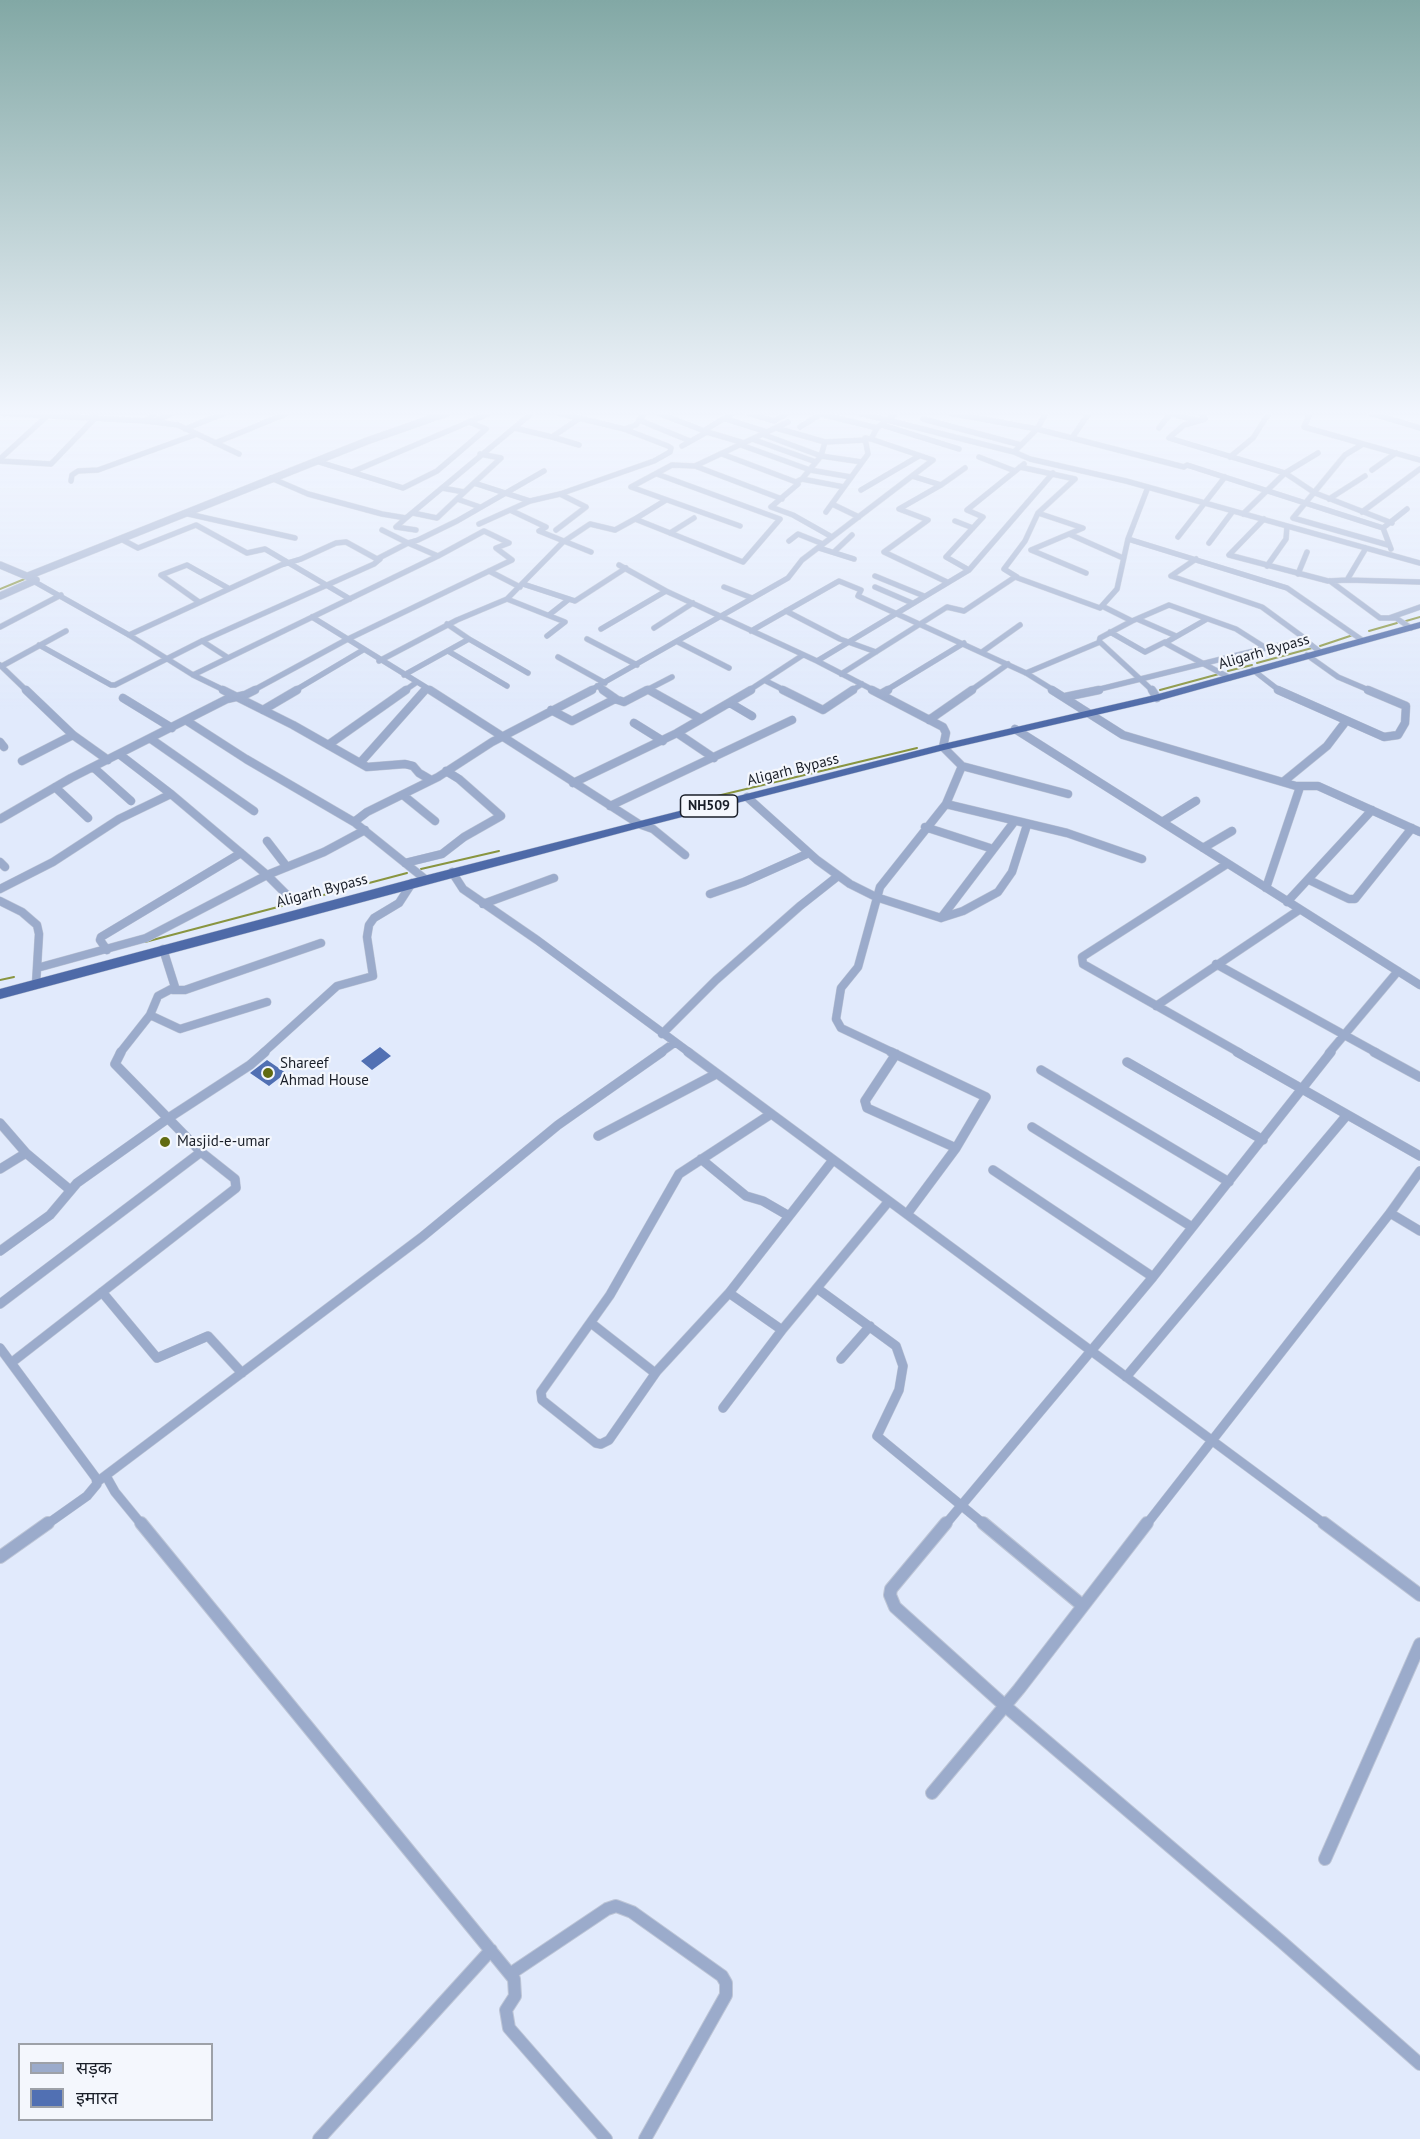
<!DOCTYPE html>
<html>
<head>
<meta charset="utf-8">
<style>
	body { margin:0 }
	#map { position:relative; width:1420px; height:2139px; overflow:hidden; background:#e1eafc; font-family:"PT Sans","Noto Sans Devanagari",sans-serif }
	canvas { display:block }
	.legend { position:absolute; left:18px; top:2043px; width:195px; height:78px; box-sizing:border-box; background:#f4f7fd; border:2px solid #9da1a8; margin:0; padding:8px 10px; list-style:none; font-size:18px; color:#1a1f29 }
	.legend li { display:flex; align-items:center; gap:12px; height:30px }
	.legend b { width:30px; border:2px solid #9da1a8 }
</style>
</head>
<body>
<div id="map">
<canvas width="1420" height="2139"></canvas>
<ul class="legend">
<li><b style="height:8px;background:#9babcb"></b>सड़क</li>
<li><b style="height:16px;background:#5170b3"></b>इमारत</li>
</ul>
</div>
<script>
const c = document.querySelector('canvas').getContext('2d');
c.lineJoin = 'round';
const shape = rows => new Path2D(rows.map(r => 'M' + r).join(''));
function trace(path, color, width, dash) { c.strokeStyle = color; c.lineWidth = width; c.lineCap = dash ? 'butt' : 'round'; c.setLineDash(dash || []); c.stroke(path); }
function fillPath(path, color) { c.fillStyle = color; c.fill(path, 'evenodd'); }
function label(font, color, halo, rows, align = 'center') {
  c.font = font + ' "PT Sans",sans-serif'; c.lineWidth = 4.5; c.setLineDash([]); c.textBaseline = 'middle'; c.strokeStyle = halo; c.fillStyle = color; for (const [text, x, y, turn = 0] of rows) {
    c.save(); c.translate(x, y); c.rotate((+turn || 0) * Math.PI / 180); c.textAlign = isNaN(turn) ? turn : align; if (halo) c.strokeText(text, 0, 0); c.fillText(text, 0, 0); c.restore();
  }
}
trace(shape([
	[0,589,27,578],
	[1406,621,1420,617],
	[1369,631,1397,623],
	[1320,646,1353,635],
	[1257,663,1312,648],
	[1228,671,1252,665],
	[1160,690,1219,674],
	[692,802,917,748],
	[421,869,499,851],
	[145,942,407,873],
	[0,980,14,977]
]), '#899540', 2);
fillPath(shape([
	[380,1047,391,1056,372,1070,361,1061],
	[267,1060,286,1073,269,1086,250,1073]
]), '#5170b3');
const minorFar3 = shape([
	[0,413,146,421,178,425,239,454],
	[428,413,437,417],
	[558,413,624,429,636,425,644,413],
	[658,413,707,432,682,446],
	[748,413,774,421,787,413],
	[859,413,1014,452,1030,459,1126,481,1420,563],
	[949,413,1037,429,1046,413],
	[1170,413,1198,421],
	[1199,413,1204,415,1205,419,1184,425,1169,438,1285,473,1315,493,1392,523],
	[1310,413,1304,427,1420,460],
	[1370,413,1420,428],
	[726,419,767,432],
	[923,419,1021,445],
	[639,420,690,441],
	[146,421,155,413],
	[152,422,173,413],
	[882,425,959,449],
	[800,427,821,414,877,428],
	[515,428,552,437],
	[776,428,825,442,866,440],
	[1159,428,1171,413],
	[185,429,225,413],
	[705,430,733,413],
	[707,432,744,443],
	[762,434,821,456,862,462],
	[1072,438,1089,413],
	[752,439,816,462],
	[825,442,821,456,802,479,796,482,798,484,771,507,793,515,832,537],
	[215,443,288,413],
	[1363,444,1345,455,1293,518,1388,545],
	[579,445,552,437,580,418],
	[741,445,810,470,851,477],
	[1014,452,1037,429,1184,467,1187,465,1383,528],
	[480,454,501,458,474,483,530,501],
	[722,454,796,482],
	[979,457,1015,471],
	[1230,457,1253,438,1269,413],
	[0,459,47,416],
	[0,461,51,464,96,417],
	[316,461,403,488,437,471,486,429,469,422],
	[695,466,782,499],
	[1372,470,1396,453],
	[352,472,490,413],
	[912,476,941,485,899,509,928,520,884,552,947,582],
	[271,478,308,494,382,514,406,518,396,527,416,530],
	[802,479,844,487],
	[71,481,72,475,78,471,98,470,197,434],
	[941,485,965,468],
	[442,488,464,492],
	[861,490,919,456],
	[457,499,480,507],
	[1329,499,1365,476],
	[832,504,859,517],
	[510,510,546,527,539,531,591,552],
	[826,512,868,454,865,438,871,439,877,428,896,413],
	[1362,512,1420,469],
	[184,513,295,538],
	[413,513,437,518,474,483],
	[1038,513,1083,528,1031,550,1086,573],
	[1243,514,1285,473,1318,453],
	[406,518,532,413],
	[635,519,666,500],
	[1264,519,1229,555,1328,581,1347,580,1366,548],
	[955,521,973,528],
	[479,524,530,501,560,494,654,461,670,452,671,448,668,446,624,429],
	[740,526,631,487,672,465,695,466,788,422],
	[382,530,408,543,418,540,457,521,544,471],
	[556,530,586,507,560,494],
	[670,533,694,518],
	[1069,534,1123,558],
	[1178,537,1225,477],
	[121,539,138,548,196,525,247,553,265,549,350,599],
	[1128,539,1287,588,1362,640],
	[789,541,798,534,823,544],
	[1209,543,1233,511],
	[819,548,854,559],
	[1391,549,1383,528,1407,509],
	[834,552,852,535],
	[1196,559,1171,576,1262,607,1307,640],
	[619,565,666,591,817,661,875,691],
	[1267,566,1286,539,1287,526],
	[969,570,946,557,983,517,967,510,1024,464],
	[489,571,520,587],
	[1298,574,1307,552],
	[875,576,924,596],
	[1017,577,1004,569,1025,541,1038,513,1075,479,1020,467],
	[1347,580,1420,582],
	[1330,581,1380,618,1396,618,1411,628],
	[35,582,129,635,193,675,226,691],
	[523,584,575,601,626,568],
	[724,587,752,598],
	[875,587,912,603],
	[507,599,565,622,547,636],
	[199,602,161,575,187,565,228,588],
	[1102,606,1132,621,1169,605,1236,629,1266,648,1305,640,1319,651],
	[786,611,840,639,876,652],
	[549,615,568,600],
	[312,617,432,691],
	[1389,618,1420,607],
	[1137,619,1176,636],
	[1207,619,1165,643,1230,678],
	[0,627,61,595],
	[654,628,693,603],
	[601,629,666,591],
	[751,631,839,581,861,590,858,596,1026,673,1055,691],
	[1110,632,1145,652,1165,642],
	[129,635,281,565,301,559,336,543,346,542,377,559,408,543,438,556],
	[469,639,528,673],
	[587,639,637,665],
	[202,641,227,657],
	[678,642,729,668],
	[1099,642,1100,638,1132,621],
	[39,645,111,685,115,685,202,641,374,564,380,559],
	[448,651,507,686],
	[982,652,1020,625],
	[1307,655,1338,677,1371,691],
	[558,657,605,683],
	[379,661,457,620,507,599,563,542,590,524,615,530,635,519,743,562,780,519,657,474],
	[817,661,969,570,1053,473],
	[0,665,27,691],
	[2,666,66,631],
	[1253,670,1280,691],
	[1026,673,1100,642,1153,691],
	[841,674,947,607,964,611,1015,577,1100,608,1117,589,1128,539,1148,487],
	[193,675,438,556,484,531,509,543,496,548,512,560,346,640,252,691],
	[404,675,469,639,447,624],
	[766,681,786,691],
	[597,686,605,691],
	[648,689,652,691],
	[294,691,363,650],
	[404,691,417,682],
	[424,691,427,688],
	[589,691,788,578,802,560,933,460,871,439],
	[645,691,672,677],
	[748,691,803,655],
	[851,691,862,684],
	[885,691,964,643],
	[970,691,1008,664],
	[1092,691,1266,648]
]);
const minorFar2 = shape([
	[26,690,73,735,108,760],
	[223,690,293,725,367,767,405,764,413,766,419,773,431,780],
	[430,690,639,824,653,829,685,855],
	[603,690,616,699],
	[649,690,701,719],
	[783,690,823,710,853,690],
	[872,690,943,727,946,733,943,747,962,766,1068,794],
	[1052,690,1123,735,1296,786,1318,786,1420,832],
	[1152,690,1157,698],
	[1278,690,1384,737,1398,735,1405,723,1406,706,1368,690],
	[881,694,888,690],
	[1065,697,1099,690],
	[123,698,172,728],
	[730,703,752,716],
	[263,710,297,690],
	[551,710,572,721,615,699,624,702,647,690],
	[929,720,972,690],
	[187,721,246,759,354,822,425,879],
	[634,723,663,741],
	[1015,729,1420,985],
	[677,733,714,758],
	[151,739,254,811],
	[0,742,4,747],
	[328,745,406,690],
	[119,754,171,794],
	[22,761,73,735],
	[360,763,425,690],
	[93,767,131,801],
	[1283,782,1327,746,1346,721],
	[573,783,677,733,751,690],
	[55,787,88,818],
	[403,795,435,821],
	[747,797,817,860,850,884,876,897,941,918,963,911,998,892,1012,872,1027,825],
	[946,804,1067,833,1142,859],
	[610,806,792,720],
	[0,819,71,778,227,699,245,695,255,690],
	[354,822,367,812,438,777,492,742,592,690],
	[1162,822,1196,801],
	[925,827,993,849],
	[267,841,287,867],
	[1203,848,1232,831],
	[0,862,5,867],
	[405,863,442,854,464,837,501,816,459,779,446,771],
	[1227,864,1082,957,1083,964,1240,1053],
	[452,872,463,889,537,940,690,1053],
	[1309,880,1349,899,1355,899,1412,828],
	[1266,888,1300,787],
	[0,889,53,862,119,819,171,794,267,875,293,901],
	[710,894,744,882,809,853],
	[0,901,22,912,37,925,39,934,36,984],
	[1287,902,1372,810],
	[483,904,554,878],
	[941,918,1014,822],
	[107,950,100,940,101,937,241,853],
	[1216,964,1377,1053],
	[37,968,146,938,267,875,324,852,365,830],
	[173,990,185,990,321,943],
	[1156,1006,1299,910],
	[150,1015,180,1029,267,1002],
	[662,1034,716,980,800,906,838,876],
	[120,1053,150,1015,158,996,175,987,163,949],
	[263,1053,337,986,373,976,367,937,369,925,374,918,399,903,412,883],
	[660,1053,674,1043],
	[894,1053,841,1028,836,1019,841,988,858,967,880,887,946,804,962,766],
	[1329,1053,1398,971]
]);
const minorFar1 = shape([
	[688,1052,1326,1525],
	[891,1052,986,1097,956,1148,907,1214],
	[1237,1052,1420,1156],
	[1374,1052,1420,1077],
	[896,1054,865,1101,867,1108,956,1148],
	[1127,1062,1263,1140],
	[1041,1070,1229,1182],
	[771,1114,679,1174,610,1295,541,1392,542,1400,596,1443,601,1444,609,1440,657,1371,729,1293,833,1160],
	[0,1123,26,1153,69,1189],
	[1032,1127,1192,1227],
	[598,1136,716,1074],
	[701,1159,746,1196,763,1201,789,1216],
	[0,1169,26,1153],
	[993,1170,1153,1277],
	[1390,1213,1420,1231],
	[0,1251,50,1215,77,1183,167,1119,250,1065,265,1052],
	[818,1289,896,1346,903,1366,899,1390,877,1436,985,1525],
	[102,1292,157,1358,208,1336,242,1373],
	[729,1293,782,1330],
	[0,1304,201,1152],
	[591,1323,655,1373],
	[0,1348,96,1478,97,1484,87,1496,46,1525],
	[841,1359,870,1326],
	[11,1363,236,1188,235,1179,201,1152,115,1064,121,1052],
	[1126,1377,1347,1115],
	[723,1408,782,1330,889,1201],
	[106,1476,115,1492,142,1525],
	[97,1482,422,1237,558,1125,662,1052],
	[945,1525,1153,1277,1331,1052],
	[1146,1525,1390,1213,1420,1171]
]);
const minor = shape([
	[141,1523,514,1979,515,1996,506,2010,509,2028,606,2139],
	[946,1523,891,1589,890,1595,895,1607,1004,1705,1283,1943,1420,2064],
	[983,1523,1083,1606],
	[1324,1523,1420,1595],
	[0,1557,48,1523],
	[932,1793,1019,1689,1147,1523],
	[1325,1859,1420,1644],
	[510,1974,607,1909,616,1906,632,1912,722,1976,726,1983,726,1995,645,2139],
	[319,2139,491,1950]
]);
const tertiary = shape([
	[0,565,36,580,0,596],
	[28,576,367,441,447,413]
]);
const trunk = shape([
	[1420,622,1420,628,1161,700,944,750,639,828,0,999,0,989,412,879,943,744,1155,695,1420,622]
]);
trace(minorFar3, '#bdc5d6', 6);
trace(minorFar2, '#bdc5d6', 9);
trace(minorFar1, '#bdc5d6', 10);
trace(minor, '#bdc5d6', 14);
trace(tertiary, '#bdc5d6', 8);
trace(trunk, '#bdc5d6', 1);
trace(minorFar3, '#9babcb', 5);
trace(minorFar2, '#9babcb', 8);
trace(minorFar1, '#9babcb', 9);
trace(minor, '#9babcb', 12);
trace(tertiary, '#9babcb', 7);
fillPath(trunk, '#4e6aa8');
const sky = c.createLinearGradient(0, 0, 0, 712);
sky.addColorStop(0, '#82a8a5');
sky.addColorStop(0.58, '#f2f6fe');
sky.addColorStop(1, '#f2f6fe00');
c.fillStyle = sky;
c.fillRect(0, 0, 1420, 712);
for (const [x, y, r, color] of [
	[268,1073,6,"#616b11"],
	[165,1142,6,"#616b11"]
]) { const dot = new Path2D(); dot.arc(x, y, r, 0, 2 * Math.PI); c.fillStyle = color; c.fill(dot); trace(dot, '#f4f7fd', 2); }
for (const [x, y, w] of [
	[709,806,57]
]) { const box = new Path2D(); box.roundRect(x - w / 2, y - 11, w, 22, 4.5); c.fillStyle = '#f4f7fd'; c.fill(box); trace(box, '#1a1f29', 1.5); }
label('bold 14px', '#1a1f29', null, [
	["NH509",709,806]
]);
label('15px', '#1a1f29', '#f4f7fd', [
	["Aligarh Bypass",1264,652,-16],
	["Aligarh Bypass",793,770,-14],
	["Aligarh Bypass",322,891,-15]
]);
label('15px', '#1a1f29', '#f4f7fd', [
	["Shareef",280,1064],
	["Ahmad House",280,1081],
	["Masjid-e-umar",177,1142]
], 'left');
</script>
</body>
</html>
